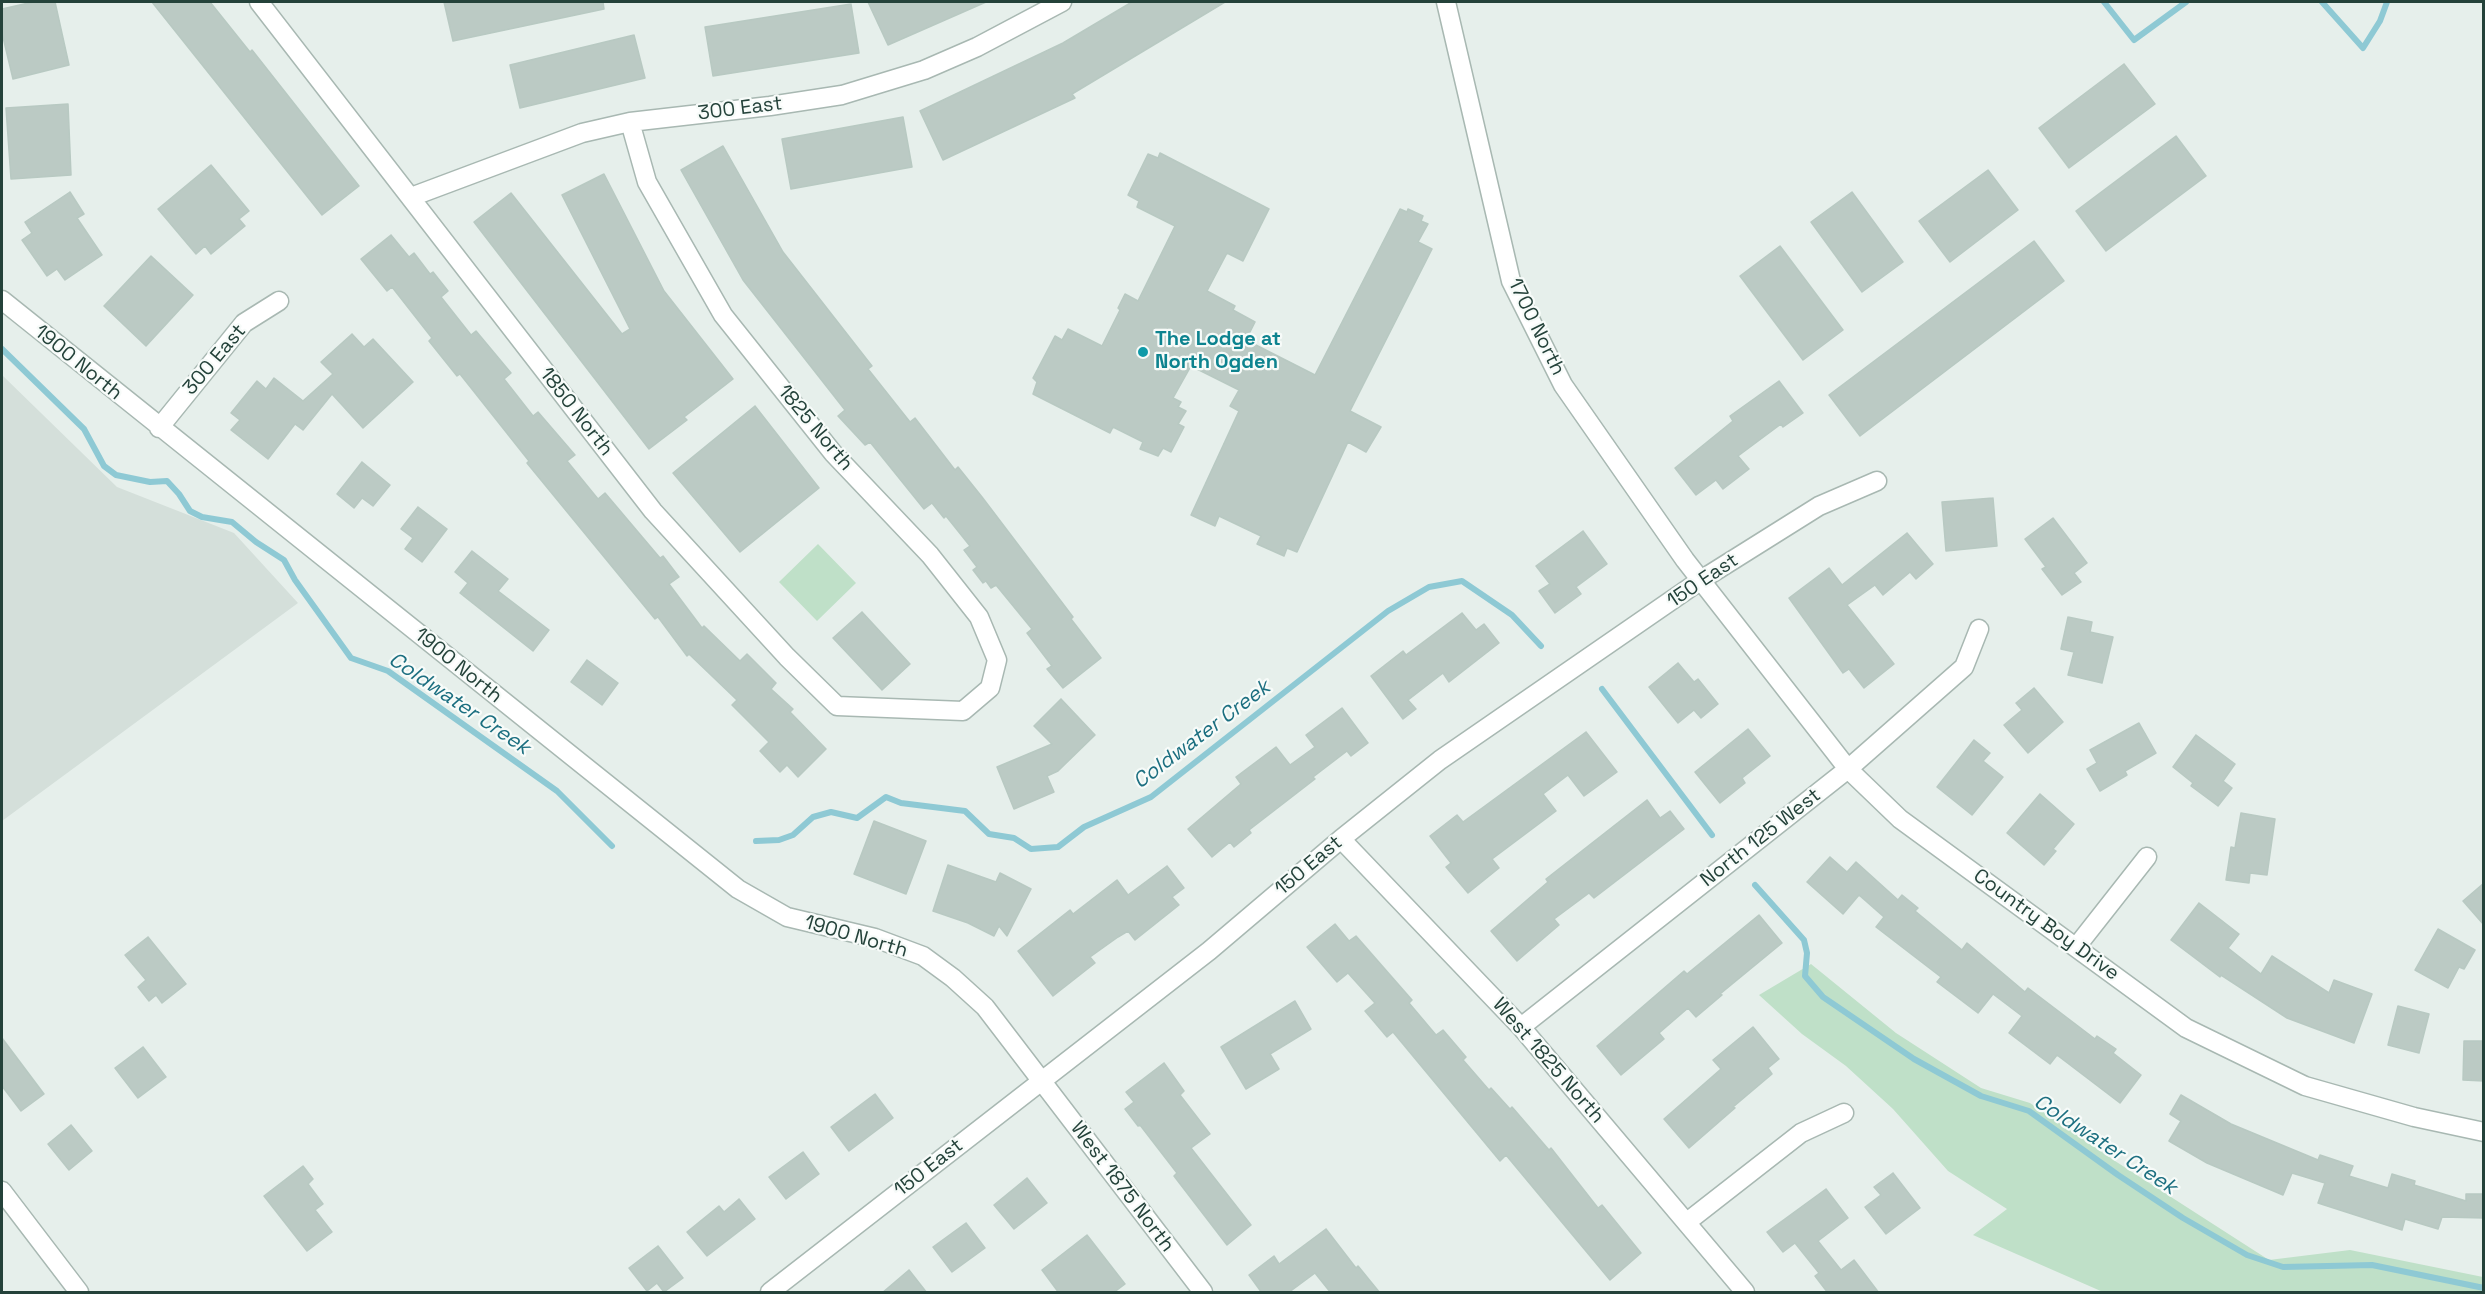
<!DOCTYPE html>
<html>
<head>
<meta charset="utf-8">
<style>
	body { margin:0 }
	#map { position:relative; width:2485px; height:1294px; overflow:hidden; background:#e6efeb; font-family:"Space Grotesk",sans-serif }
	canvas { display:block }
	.frame { position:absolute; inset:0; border:3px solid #24423a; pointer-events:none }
</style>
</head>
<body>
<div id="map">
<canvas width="2485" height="1294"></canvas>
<div class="frame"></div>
</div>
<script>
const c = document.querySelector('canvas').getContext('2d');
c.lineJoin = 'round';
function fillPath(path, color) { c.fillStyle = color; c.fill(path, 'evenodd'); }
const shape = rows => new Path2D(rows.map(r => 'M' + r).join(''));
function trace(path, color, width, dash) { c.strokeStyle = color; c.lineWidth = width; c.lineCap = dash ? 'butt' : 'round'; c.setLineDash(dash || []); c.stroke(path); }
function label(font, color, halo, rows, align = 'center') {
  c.font = font + ' "Space Grotesk",sans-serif'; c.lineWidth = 4.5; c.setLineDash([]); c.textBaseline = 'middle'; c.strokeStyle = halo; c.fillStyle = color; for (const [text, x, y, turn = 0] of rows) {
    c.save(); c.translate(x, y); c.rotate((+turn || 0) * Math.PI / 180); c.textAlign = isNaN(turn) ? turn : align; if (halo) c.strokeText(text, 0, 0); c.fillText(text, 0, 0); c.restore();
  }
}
fillPath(shape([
	[2,375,117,487,234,533,298,603,2,821]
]), '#d4dfda');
fillPath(shape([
	[818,544,856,583,817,621,779,582],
	[1811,964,1896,1033,1981,1088,2030,1103,2115,1161,2269,1260,2350,1250,2483,1277,2483,1292,2103,1292,1973,1235,2007,1209,1948,1171,1893,1109,1846,1066,1802,1034,1759,995]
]), '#bfe0c8');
trace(shape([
	[2104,2,2134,40,2186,2],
	[2322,2,2363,48,2380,21,2387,2],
	[2,349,84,429,104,466,116,475,150,482,167,481,179,494,190,511,202,517,232,522,256,542,284,560,295,580,351,658,388,671,557,791,612,846],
	[1602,689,1712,835],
	[756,841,779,840,793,835,813,817,831,812,857,818,886,797,901,803,965,811,989,834,1014,838,1031,849,1058,847,1084,827,1151,797,1388,611,1429,587,1462,581,1512,615,1541,646],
	[1755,885,1804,940,1807,953,1805,976,1823,997,1914,1059,1981,1096,2029,1111,2118,1175,2183,1218,2247,1255,2283,1267,2372,1265,2484,1288]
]), '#8ec9d4', 6);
const building = shape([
	[33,2,55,2,69,65,13,79,2,33,2,9,33,2],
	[152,2,210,2,250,52,252,50,359,186,322,215,152,2],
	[444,2,603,2,604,9,453,41,444,2],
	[868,2,986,2,888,45,868,2],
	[1132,2,1225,2,1072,94,1075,98,943,160,920,111,1063,43,1132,2],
	[851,4,859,53,713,76,705,27,851,4],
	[634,35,645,78,520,108,510,65,634,35],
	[2124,64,2155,104,2069,168,2039,128,2124,64],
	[68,104,71,175,11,179,6,108,68,104],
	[903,117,912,167,791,189,782,139,903,117],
	[2176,136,2206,176,2106,251,2076,211,2176,136],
	[723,146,783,252,872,366,868,369,910,422,915,418,955,470,958,467,982,497,1073,617,1071,619,1101,658,1063,688,1047,669,1052,666,1027,633,1032,629,996,585,991,588,986,581,983,583,973,570,977,567,964,550,970,546,946,516,944,518,932,503,924,509,870,442,865,445,838,416,845,410,743,280,681,170,723,146],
	[1160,153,1269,209,1243,261,1227,253,1207,291,1235,306,1233,310,1255,322,1246,340,1315,375,1400,209,1407,212,1408,209,1423,216,1421,221,1428,224,1418,242,1432,249,1350,411,1381,427,1366,452,1348,442,1297,552,1287,548,1284,556,1257,544,1261,536,1219,516,1215,526,1191,515,1239,411,1230,406,1239,390,1191,366,1173,398,1181,402,1178,407,1186,411,1178,424,1184,427,1171,452,1163,448,1158,456,1140,449,1143,442,1113,427,1110,433,1033,394,1037,382,1033,378,1055,336,1062,340,1068,329,1102,346,1120,310,1118,308,1125,294,1138,301,1175,226,1137,207,1139,201,1128,195,1148,154,1158,158,1160,153],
	[211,165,249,211,239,219,245,226,211,254,205,246,196,254,158,209,211,165],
	[1988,170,2018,210,1950,262,1919,221,1988,170],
	[604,174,664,291,733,379,684,417,687,420,649,449,474,222,511,193,622,334,630,329,562,195,604,174],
	[70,192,84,214,77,218,102,255,65,280,57,269,47,276,22,240,32,233,25,222,70,192],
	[1852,192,1903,262,1862,292,1811,222,1852,192],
	[391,235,409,257,414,253,430,274,433,272,448,291,441,297,471,335,476,331,511,373,504,379,533,416,538,412,575,455,567,461,598,499,605,493,660,558,663,556,679,577,669,584,702,628,704,626,740,661,747,654,776,683,771,689,793,709,790,712,826,749,798,777,787,765,780,772,760,751,769,742,732,705,737,700,689,654,687,656,658,617,655,619,527,463,529,461,460,374,457,376,429,341,432,338,392,287,387,291,361,259,391,235],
	[2034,241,2064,281,1860,436,1829,395,2034,241],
	[1780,246,1843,330,1803,360,1740,276,1780,246],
	[151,256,193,295,146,346,104,306,151,256],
	[352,334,364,347,373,339,413,382,363,428,332,394,303,430,295,424,268,459,231,430,240,420,231,413,257,381,266,389,274,378,303,401,333,374,321,362,352,334],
	[1779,381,1803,413,1783,427,1781,424,1738,456,1749,469,1723,489,1716,480,1696,495,1675,468,1733,421,1730,416,1779,381],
	[755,406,819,488,740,552,673,473,755,406],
	[362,462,390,485,373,506,362,498,354,508,337,494,362,462],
	[1993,498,1997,546,1946,551,1942,502,1993,498],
	[418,507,447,529,422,562,405,549,413,538,401,529,418,507],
	[2053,518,2087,563,2074,573,2081,582,2062,595,2042,569,2046,567,2025,539,2053,518],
	[1583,531,1607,564,1576,587,1581,594,1555,613,1539,591,1550,584,1536,566,1583,531],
	[1907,533,1933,564,1916,579,1910,572,1883,595,1875,585,1847,605,1894,664,1864,688,1849,669,1843,673,1789,598,1829,568,1842,585,1907,533],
	[472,551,508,579,498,591,549,630,533,651,460,593,468,583,455,572,472,551],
	[862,612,910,664,882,690,833,638,862,612],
	[1462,613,1476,630,1484,624,1499,643,1449,682,1443,673,1408,700,1416,709,1403,719,1371,676,1403,651,1406,655,1462,613],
	[2068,617,2092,622,2090,632,2113,637,2102,683,2068,675,2074,652,2061,649,2068,617],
	[587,660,618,683,602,705,571,682,587,660],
	[1678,663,1694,682,1698,679,1718,704,1701,718,1694,710,1678,723,1649,687,1678,663],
	[2034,688,2063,722,2028,753,2004,725,2022,710,2016,703,2034,688],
	[1061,699,1095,735,1058,771,1047,776,1054,792,1014,809,997,767,1052,744,1034,726,1061,699],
	[1342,708,1368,743,1351,756,1347,751,1313,777,1315,779,1249,830,1251,833,1234,847,1230,842,1212,857,1188,829,1241,784,1236,777,1276,747,1290,765,1315,747,1306,735,1342,708],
	[2139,723,2156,753,2125,771,2127,775,2100,791,2087,769,2097,763,2090,750,2139,723],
	[1748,729,1770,756,1742,778,1745,783,1720,803,1695,772,1748,729],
	[1586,732,1617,772,1584,796,1568,775,1543,794,1556,811,1492,859,1499,868,1468,893,1446,867,1451,863,1430,836,1457,815,1463,822,1586,732],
	[2196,735,2235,764,2223,781,2232,788,2218,806,2191,786,2193,783,2173,767,2196,735],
	[1974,740,1990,753,1983,761,2003,777,1972,815,1937,787,1974,740],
	[2040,794,2074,824,2053,849,2056,851,2044,865,2007,833,2040,794],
	[1647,800,1660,818,1670,811,1684,829,1594,898,1589,893,1554,919,1559,925,1517,961,1491,931,1548,882,1546,879,1647,800],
	[2241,813,2275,819,2267,875,2250,873,2249,883,2226,880,2231,847,2235,848,2241,813],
	[874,821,926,841,906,894,854,874,874,821],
	[1830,857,1847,872,1856,862,1898,900,1902,895,1918,908,1915,911,1962,950,1967,943,2025,992,2028,988,2095,1039,2097,1036,2116,1049,2113,1053,2141,1075,2120,1103,2057,1055,2050,1064,2009,1033,2022,1016,1993,994,1978,1013,1937,982,1941,977,1876,927,1884,917,1859,895,1843,914,1807,882,1830,857],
	[948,865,996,882,1000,873,1031,889,1007,936,999,926,994,936,968,923,933,911,948,865],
	[1167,866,1184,888,1172,897,1179,905,1135,940,1128,931,1118,937,1090,957,1095,963,1053,996,1018,951,1070,910,1073,914,1117,880,1128,895,1167,866],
	[2484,883,2484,925,2463,901,2484,883],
	[2199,903,2239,934,2228,948,2261,974,2272,956,2329,993,2334,980,2372,994,2354,1043,2287,1018,2221,975,2220,977,2171,940,2199,903],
	[1759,915,1782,943,1720,994,1722,995,1696,1017,1688,1008,1659,1033,1664,1039,1621,1075,1597,1046,1684,971,1687,974,1759,915],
	[1335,924,1349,941,1356,936,1412,1000,1409,1003,1436,1035,1443,1030,1466,1057,1463,1060,1489,1090,1491,1088,1510,1109,1512,1107,1549,1150,1551,1148,1598,1208,1602,1205,1641,1253,1610,1280,1506,1155,1500,1161,1393,1032,1387,1037,1365,1011,1375,1003,1348,973,1337,982,1307,947,1335,924],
	[2438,929,2475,950,2464,969,2459,967,2448,988,2415,970,2438,929],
	[148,937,186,984,162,1003,156,995,149,1001,138,987,146,980,125,955,148,937],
	[1295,1001,1311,1029,1270,1054,1279,1069,1246,1089,1221,1047,1295,1001],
	[2398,1006,2429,1014,2419,1053,2388,1045,2398,1006],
	[1753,1027,1779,1059,1768,1068,1772,1074,1733,1107,1735,1108,1689,1148,1664,1119,1721,1069,1713,1060,1753,1027],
	[2,1038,44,1094,21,1111,2,1086,2,1038],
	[2464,1041,2484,1041,2484,1081,2463,1080,2464,1041],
	[143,1047,166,1077,138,1098,115,1068,143,1047],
	[1164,1063,1184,1091,1180,1095,1210,1134,1191,1148,1251,1225,1227,1245,1174,1176,1177,1173,1140,1125,1138,1126,1125,1109,1134,1102,1126,1092,1164,1063],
	[875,1094,893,1118,849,1151,831,1127,875,1094],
	[2181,1095,2231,1124,2318,1160,2320,1155,2353,1166,2349,1176,2388,1188,2392,1174,2415,1181,2414,1185,2466,1201,2466,1194,2484,1194,2484,1218,2442,1217,2438,1229,2405,1219,2402,1230,2318,1203,2325,1183,2292,1173,2283,1195,2207,1163,2169,1141,2181,1121,2170,1114,2181,1095],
	[71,1125,92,1151,69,1170,48,1144,71,1125],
	[803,1152,819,1174,786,1199,769,1177,803,1152],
	[303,1166,313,1179,308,1184,323,1204,315,1210,332,1232,307,1251,264,1196,303,1166],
	[1893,1173,1920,1208,1886,1234,1865,1207,1881,1195,1874,1187,1893,1173],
	[1027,1178,1047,1203,1014,1229,994,1205,1027,1178],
	[1826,1189,1848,1218,1818,1241,1841,1270,1854,1260,1879,1293,1828,1293,1815,1276,1819,1273,1795,1243,1783,1252,1767,1232,1826,1189],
	[739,1199,755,1219,707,1256,687,1232,719,1206,724,1212,739,1199],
	[966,1223,985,1248,952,1272,933,1247,966,1223],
	[1326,1229,1356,1268,1358,1266,1380,1293,1331,1293,1315,1273,1288,1293,1262,1293,1249,1275,1274,1256,1279,1264,1326,1229],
	[1087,1235,1125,1284,1113,1293,1059,1293,1042,1270,1087,1235],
	[658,1246,683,1278,664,1292,657,1283,647,1291,629,1268,658,1246],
	[909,1270,927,1293,882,1293,909,1270]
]);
fillPath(building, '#bbcac4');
trace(building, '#b8c9c2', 1.5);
const minor = shape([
	[259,2,653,511,787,657,837,706,963,711,990,688,997,660,979,617,930,555,833,453,723,315,647,182,630,122],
	[1446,2,1511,281,1563,385,1685,560,1848,769,1900,819,2186,1028,2305,1086,2414,1117,2484,1132],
	[411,197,582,133,630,122,770,106,842,95,924,70,977,47,1062,2],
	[2,300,738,889,787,917,875,938,923,956,953,978,985,1007,1203,1292],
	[159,428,244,323,279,301],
	[1341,839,1521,1027,1745,1292],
	[2077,946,2147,857],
	[1521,1027,1848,769,1964,667,1979,629],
	[2,1191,79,1292],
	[1687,1222,1801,1133,1844,1113],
	[770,1292,1209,951,1341,839,1440,760,1701,580,1819,506,1877,481]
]);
trace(minor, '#a8b8b2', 21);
trace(minor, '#fff', 18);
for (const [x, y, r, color] of [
	[1143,352,6,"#0f9aa8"]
]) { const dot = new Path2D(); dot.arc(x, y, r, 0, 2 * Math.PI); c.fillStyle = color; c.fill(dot); trace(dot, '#f7fbf9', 2); }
label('20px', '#24423a', '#f7fbf9', [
	["300 East",740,109,-7],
	["1700 North",1536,327,64],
	["300 East",215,360,-50],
	["1900 North",78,363,39],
	["1850 North",576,412,52],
	["1825 North",815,428,50],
	["150 East",1703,581,-34],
	["1900 North",458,666,39],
	["North 125 West",1761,838,-38],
	["150 East",1309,866,-40],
	["Country Boy Drive",2046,925,36],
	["1900 North",856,937,16],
	["West 1825 North",1548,1061,49],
	["150 East",929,1168,-38],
	["West 1875 North",1122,1187,53]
]);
label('bold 20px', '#0d838f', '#f7fbf9', [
	["The Lodge at",1155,340],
	["North Ogden",1155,363]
], 'left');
label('italic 21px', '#1c6f80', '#f7fbf9', [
	["Coldwater Creek",459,704,34],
	["Coldwater Creek",1202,735,-37],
	["Coldwater Creek",2105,1145,33]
]);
</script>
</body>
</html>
